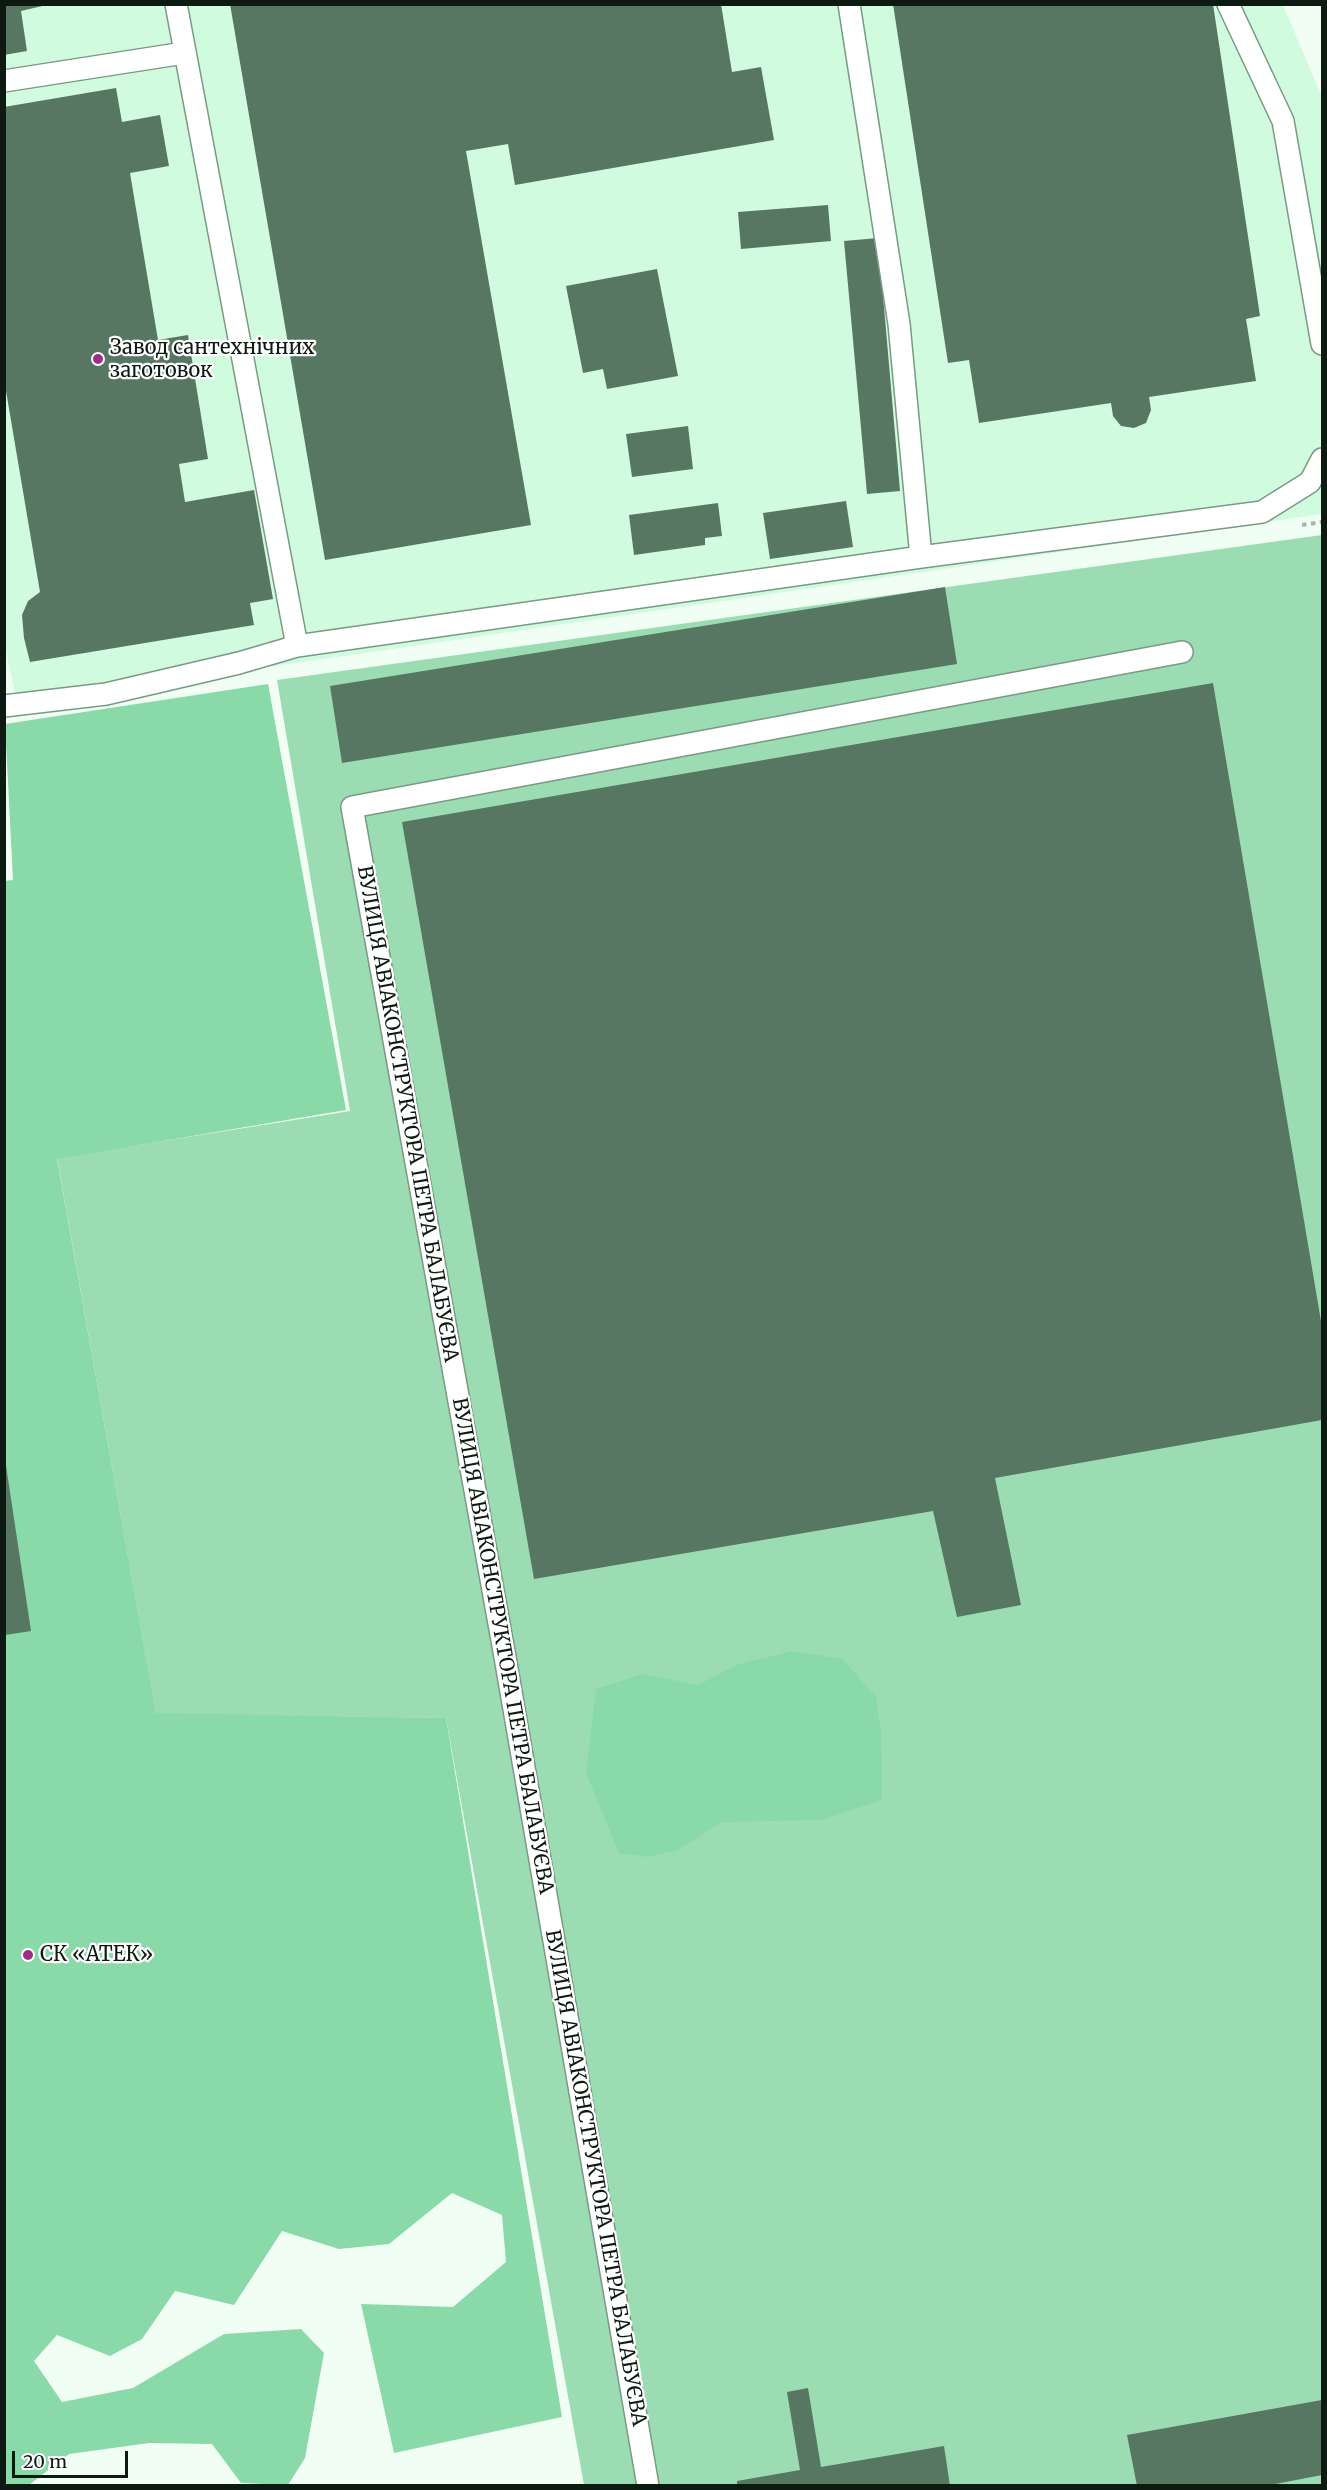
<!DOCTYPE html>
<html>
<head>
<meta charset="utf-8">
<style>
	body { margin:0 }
	#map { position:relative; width:1327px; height:2490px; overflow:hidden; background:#f0fef4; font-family:Merriweather,serif }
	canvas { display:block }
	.frame { position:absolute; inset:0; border:6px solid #0d1a12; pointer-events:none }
	.scale { position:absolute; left:12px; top:2451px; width:116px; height:27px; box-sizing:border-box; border:3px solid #0d1a12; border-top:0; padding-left:8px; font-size:18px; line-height:21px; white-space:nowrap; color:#0d1a12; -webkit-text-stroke:4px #fff; paint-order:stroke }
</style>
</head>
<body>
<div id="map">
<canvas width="1327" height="2490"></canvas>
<div class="frame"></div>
<div class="scale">20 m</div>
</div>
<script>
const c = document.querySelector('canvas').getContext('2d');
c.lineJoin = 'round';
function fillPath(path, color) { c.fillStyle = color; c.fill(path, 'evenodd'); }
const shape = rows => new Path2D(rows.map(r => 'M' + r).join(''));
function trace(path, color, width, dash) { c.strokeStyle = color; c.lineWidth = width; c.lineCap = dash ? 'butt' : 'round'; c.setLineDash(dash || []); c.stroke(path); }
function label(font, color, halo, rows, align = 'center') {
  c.font = font + ' Merriweather,serif'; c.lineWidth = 4.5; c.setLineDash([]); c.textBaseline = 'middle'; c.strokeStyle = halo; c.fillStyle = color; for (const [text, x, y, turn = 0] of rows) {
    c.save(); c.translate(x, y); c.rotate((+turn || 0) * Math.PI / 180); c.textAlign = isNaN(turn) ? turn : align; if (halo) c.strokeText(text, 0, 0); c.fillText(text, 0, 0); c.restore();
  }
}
fillPath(shape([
	[4,5,1283,5,1322,97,1322,514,275,666,16,697,4,642]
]), '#d0fbde');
fillPath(shape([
	[1322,535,1322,2485,584,2485,446,1718,156,1714,57,1158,350,1111,277,680]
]), '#9cdcb3');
fillPath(shape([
	[268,684,346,1110,57,1159,156,1713,446,1718,562,2417,394,2453,361,2304,453,2307,506,2262,502,2215,452,2193,389,2244,339,2249,282,2231,234,2305,175,2291,142,2339,110,2356,57,2335,34,2361,62,2402,133,2388,224,2334,301,2329,324,2353,305,2458,288,2485,241,2483,212,2444,149,2443,69,2454,29,2485,5,2485,4,881,13,880,5,724],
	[793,1651,842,1659,876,1697,881,1733,882,1800,821,1820,722,1822,678,1850,648,1857,619,1853,586,1773,596,1689,643,1674,698,1685,739,1664]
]), '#8ad9a8');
fillPath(shape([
	[4,4,51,4,21,11,27,51,4,55],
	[230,4,721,4,732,72,761,67,774,140,515,185,508,144,466,151,531,525,325,560],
	[893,4,1213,4,1260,316,1246,319,1256,381,1149,397,1151,410,1146,423,1134,428,1121,426,1113,416,1111,403,979,423,969,360,948,363],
	[116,88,122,122,160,115,169,166,130,173,158,340,188,335,208,459,179,464,185,502,254,490,273,599,250,603,254,625,30,662,24,638,22,615,28,601,40,592,4,379,4,107],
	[828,205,831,241,741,249,738,212],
	[878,238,900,491,867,494,844,241],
	[657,269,678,376,607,389,603,369,583,373,566,286],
	[688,426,693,469,632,477,626,434],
	[846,501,853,547,770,559,763,513],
	[718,503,722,536,705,538,705,545,634,555,629,515],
	[945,587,957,664,342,763,330,686],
	[1213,683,1322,1327,1322,1420,995,1478,1021,1605,957,1617,933,1511,534,1579,402,822],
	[5,1459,31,1631,5,1635],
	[808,2388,821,2467,944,2446,950,2486,737,2486,737,2481,800,2470,787,2392],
	[1322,2400,1322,2475,1265,2486,1137,2486,1127,2435]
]), '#577763');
const lane = shape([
	[849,4,899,324,921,557,1262,512,1310,482,1322,459],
	[1228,4,1283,121,1322,344],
	[4,81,184,53],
	[297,646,921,557],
	[4,706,106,694,239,663,297,646,176,4],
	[648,2486,505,1657,352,807,1182,652]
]);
trace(lane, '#799a84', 24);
trace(shape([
	[1302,525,1322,522]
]), '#a8b6ad', 4, [4.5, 4.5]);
trace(lane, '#fff', 21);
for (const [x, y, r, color] of [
	[98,359,6,"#9e2d8a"],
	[28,1955,6,"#9e2d8a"]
]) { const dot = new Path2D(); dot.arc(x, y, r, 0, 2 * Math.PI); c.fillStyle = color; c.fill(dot); trace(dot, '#fff', 2); }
label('20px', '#0d1a12', '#fff', [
	["Завод сантехнічних",110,348],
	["заготовок",110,371],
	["СК «АТЕК»",40,1955]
], 'left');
label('20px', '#0d1a12', '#fff', [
	["ВУЛИЦЯ АВІАКОНСТРУКТОРА ПЕТРА БАЛАБУЄВА",407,1114,80],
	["ВУЛИЦЯ АВІАКОНСТРУКТОРА ПЕТРА БАЛАБУЄВА",502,1646,80],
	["ВУЛИЦЯ АВІАКОНСТРУКТОРА ПЕТРА БАЛАБУЄВА",595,2178,80]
]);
</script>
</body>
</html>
